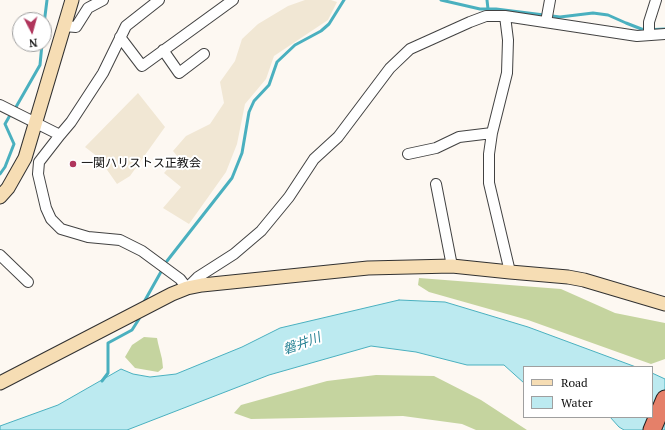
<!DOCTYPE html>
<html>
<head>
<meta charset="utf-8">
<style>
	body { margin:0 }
	#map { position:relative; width:665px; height:430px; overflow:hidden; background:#fdf8f2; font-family:"PT Serif",serif }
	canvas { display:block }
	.legend { position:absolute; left:523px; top:366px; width:130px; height:52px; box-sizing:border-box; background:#fff; border:1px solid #9f9f9f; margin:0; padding:5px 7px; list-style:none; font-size:12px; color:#0f0f0f }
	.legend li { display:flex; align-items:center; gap:8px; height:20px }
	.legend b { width:20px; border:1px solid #9f9f9f }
	.north { position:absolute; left:12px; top:12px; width:40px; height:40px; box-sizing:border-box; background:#fff; border:1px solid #9f9f9f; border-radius:50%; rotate:174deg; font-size:11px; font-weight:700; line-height:16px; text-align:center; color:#0f0f0f }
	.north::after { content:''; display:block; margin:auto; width:14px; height:18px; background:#b0355c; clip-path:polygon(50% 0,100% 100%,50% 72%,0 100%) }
</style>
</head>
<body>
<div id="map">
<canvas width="665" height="430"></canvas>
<ul class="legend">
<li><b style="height:5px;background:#f6ddb4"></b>Road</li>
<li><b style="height:11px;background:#bceaf0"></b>Water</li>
</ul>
<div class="north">N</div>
</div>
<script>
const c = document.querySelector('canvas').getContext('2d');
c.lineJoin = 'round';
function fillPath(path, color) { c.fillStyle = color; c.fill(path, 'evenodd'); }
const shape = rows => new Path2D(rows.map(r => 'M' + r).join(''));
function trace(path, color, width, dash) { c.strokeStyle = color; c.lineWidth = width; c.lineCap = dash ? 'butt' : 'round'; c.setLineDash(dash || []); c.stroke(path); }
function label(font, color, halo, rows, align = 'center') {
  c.font = font + ' "PT Serif","Noto Sans JP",serif'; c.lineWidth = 4; c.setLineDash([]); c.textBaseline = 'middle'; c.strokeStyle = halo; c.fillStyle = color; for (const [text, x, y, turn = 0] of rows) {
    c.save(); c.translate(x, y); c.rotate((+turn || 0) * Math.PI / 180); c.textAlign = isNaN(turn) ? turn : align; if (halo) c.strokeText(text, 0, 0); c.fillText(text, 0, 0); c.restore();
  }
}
fillPath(shape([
	[305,0,331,0,337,2,328,20,274,56,266,79,245,104,237,144,226,172,189,224,163,208,181,187,164,173,178,157,173,151,186,136,210,124,224,103,220,82,235,61,242,39,258,24,288,6],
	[138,93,165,127,130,176,117,184,98,157,85,147]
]), '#f1e7d4');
fillPath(shape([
	[419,278,561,289,615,313,665,323,665,359,651,364,528,320,429,292,418,285],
	[144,337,157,338,158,343,162,359,163,368,158,372,135,368,125,357,132,345],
	[376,375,434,376,481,400,527,430,476,430,462,424,403,416,251,419,234,413,241,405,327,381]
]), '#c5d49f');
const water = shape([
	[399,300,445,302,528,327,636,367,524,367,524,383,504,365,467,365,416,352,371,346,269,375,127,430,0,430,0,426,58,405,121,369,133,374,150,377,176,374,242,347,280,328,399,300],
	[652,373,665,379,665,430,624,430,619,427,610,417,652,417,652,373]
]);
fillPath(water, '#bceaf0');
trace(water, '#4ab0bf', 1);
trace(shape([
	[441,0,480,9,496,9,560,17,593,13,608,15,626,23,644,30,665,29],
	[487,0,488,9],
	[44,24,47,0],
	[16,107,40,65,42,44],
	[0,174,5,167,14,144,5,124,9,117],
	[167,261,232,178,242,153,249,112,254,101,269,85,277,62,295,45,321,31,329,24,344,0],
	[144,302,162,270],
	[102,381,108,373,108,343,132,330,139,319]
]), '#4ab0bf', 3);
const street = shape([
	[505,16,508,40,507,73,492,133,489,154,489,183,510,272],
	[546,22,550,0],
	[64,26,76,27,88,8,103,0],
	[649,35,649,22,656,0],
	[120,37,142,66,233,0],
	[163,50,179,73,204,54],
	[0,105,60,135,39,162,38,174,46,208,51,219,61,229,88,237,120,240,142,251,180,279,187,288,198,277,234,254,261,231,289,197,314,159,338,137,390,68,410,49,470,22,486,16,505,16,637,36,665,34],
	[60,135,71,122,103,73,126,26,159,0],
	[408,154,436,148,459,137,492,133],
	[436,184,452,266],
	[0,255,28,282]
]);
const secondary = shape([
	[0,197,8,188,25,158,72,0],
	[0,383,172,294,187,288,202,285,368,268,452,266,510,272,568,277,584,280,665,304]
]);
const highway = shape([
	[652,430,665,399]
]);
trace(street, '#424242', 12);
trace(secondary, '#313131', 15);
trace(highway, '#202020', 19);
trace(street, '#fff', 10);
trace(secondary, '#f6ddb4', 13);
trace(highway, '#e58069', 17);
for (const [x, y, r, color] of [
	[73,164,4,"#b0355c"]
]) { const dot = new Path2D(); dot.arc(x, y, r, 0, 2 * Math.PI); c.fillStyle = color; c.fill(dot); trace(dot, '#fff', 1.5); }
label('12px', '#0f0f0f', '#fff', [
	["一関ハリストス正教会",81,164]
], 'left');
label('italic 13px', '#258193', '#fff', [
	["磐井川",302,344,-20]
]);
</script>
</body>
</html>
